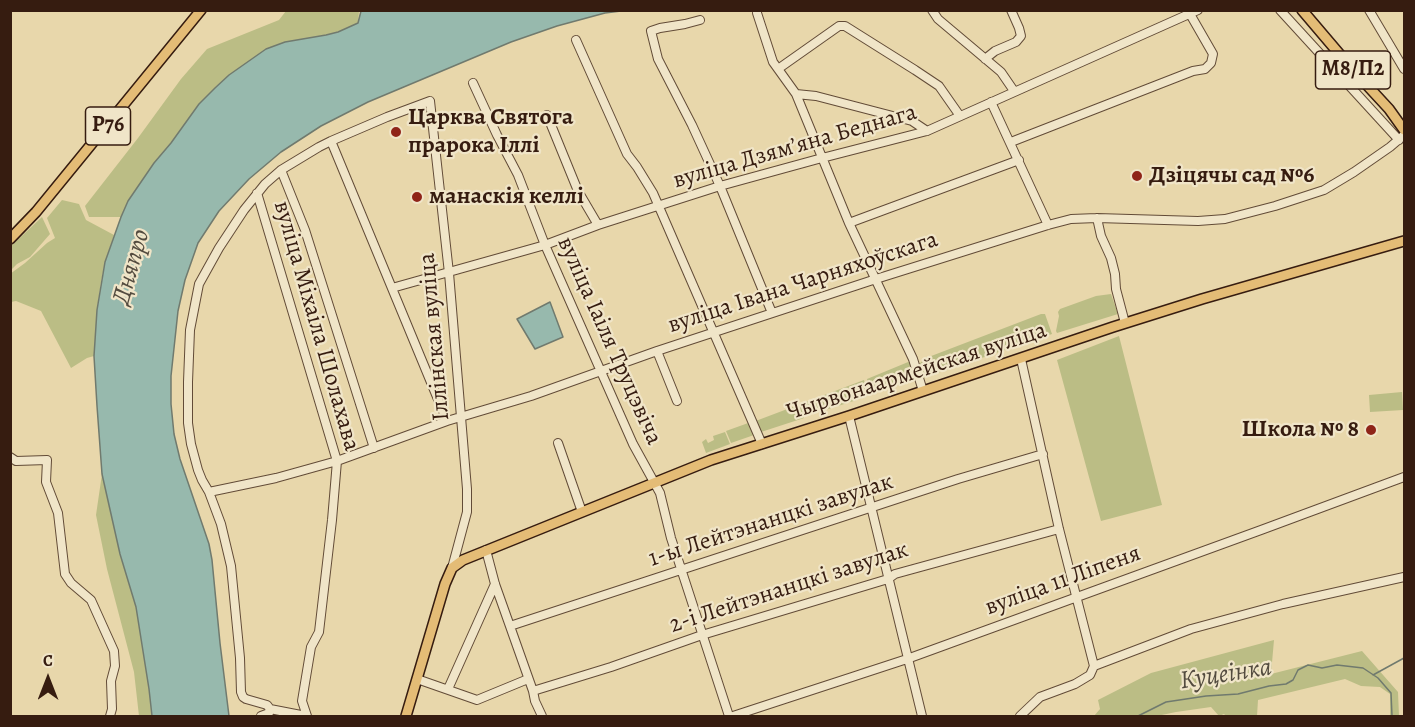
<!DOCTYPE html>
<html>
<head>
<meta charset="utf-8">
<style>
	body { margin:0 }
	#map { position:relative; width:1415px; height:727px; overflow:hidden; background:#e8d7ab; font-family:Alegreya,serif }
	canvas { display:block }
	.frame { position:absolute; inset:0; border:12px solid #361c10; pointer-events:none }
	.north { position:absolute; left:18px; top:649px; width:60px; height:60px; -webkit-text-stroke:4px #f0e5c8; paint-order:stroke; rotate:0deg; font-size:16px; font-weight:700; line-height:24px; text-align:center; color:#361c10 }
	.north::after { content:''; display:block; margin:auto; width:21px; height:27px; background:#361c10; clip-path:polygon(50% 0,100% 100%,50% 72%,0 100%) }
</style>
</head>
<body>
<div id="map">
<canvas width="1415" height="727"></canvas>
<div class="frame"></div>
<div class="north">С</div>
</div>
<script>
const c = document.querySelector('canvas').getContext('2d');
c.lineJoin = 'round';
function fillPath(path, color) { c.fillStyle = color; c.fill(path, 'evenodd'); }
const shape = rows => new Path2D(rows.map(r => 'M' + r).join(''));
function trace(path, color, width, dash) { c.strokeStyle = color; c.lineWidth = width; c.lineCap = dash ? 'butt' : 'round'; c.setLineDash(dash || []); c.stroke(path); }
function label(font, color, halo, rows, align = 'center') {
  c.font = font + ' Alegreya,serif'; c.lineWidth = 4.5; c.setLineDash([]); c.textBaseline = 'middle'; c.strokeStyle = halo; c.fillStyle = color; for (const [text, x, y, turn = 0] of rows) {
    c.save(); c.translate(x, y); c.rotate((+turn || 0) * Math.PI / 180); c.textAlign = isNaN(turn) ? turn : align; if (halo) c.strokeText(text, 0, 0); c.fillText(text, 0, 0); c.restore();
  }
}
fillPath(shape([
	[286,11,359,11,358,23,338,32,326,35,285,42,229,75,199,104,171,143,154,163,128,201,121,217,89,217,85,206,138,138,181,79,207,49,279,20],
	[62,200,79,204,86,220,114,235,105,262,101,282,97,310,94,356,87,358,71,368,41,311,16,301,11,302,10,274,25,263,47,243,55,238,47,218],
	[42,217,50,234,30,257,17,264,11,270,11,246],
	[1111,294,1118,314,1057,333,1056,331,1059,316,1058,312,1060,309,1096,296],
	[1041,314,1045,314,1052,334,923,378,920,371,920,363,926,358],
	[1119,336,1162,505,1101,521,1057,360],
	[913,360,916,378,915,380,870,394,867,379],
	[864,380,868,395,866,397,816,413,814,411,803,415,804,418,758,433,753,422],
	[1402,392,1403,410,1370,412,1369,395],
	[751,422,757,434,731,443,726,431],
	[725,432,730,444,706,453,702,442,706,439,708,443,714,440,713,436],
	[102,474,120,554,136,606,149,689,152,716,139,716,134,672,107,569,96,515],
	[1274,640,1271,674,1362,651,1398,692,1399,716,1390,716,1390,694,1380,687,1361,686,1345,679,1258,700,1257,716,1226,716,1224,714,1219,716,1211,707,1176,712,1157,716,1094,716,1100,709,1098,700,1151,673]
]), '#bbbd85');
const water = shape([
	[361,11,621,11,605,13,557,26,511,42,368,102,321,126,281,152,249,179,219,211,198,243,185,280,178,311,171,376,171,404,174,434,180,459,209,544,212,560,220,643,229,716,152,716,149,689,136,607,120,554,102,474,97,406,94,356,97,310,105,262,121,217,128,201,154,163,171,143,199,104,215,88,229,75,266,49,285,42,326,35,338,32,358,23,361,11],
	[550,302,563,337,535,349,517,319,550,302]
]);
fillPath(water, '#97b9ad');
trace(water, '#707a6e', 1.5);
trace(shape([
	[1373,675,1404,658],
	[1138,716,1166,702,1206,696,1238,694,1269,686,1286,684,1293,680,1298,670,1308,665,1322,668,1337,665,1363,668,1378,678,1391,693,1392,716]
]), '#707a6e', 1.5);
const minor = shape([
	[932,10,938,19,1001,72,1014,91],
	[1280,10,1399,140],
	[1369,10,1404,69],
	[757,13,773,62,796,94,849,223,913,359,923,391],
	[700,20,685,24,660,28,651,31,658,59,692,125,720,186,772,313],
	[576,40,627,154,637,167,653,193,762,444],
	[985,59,995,51,1016,42,1021,36,1019,28,1011,10],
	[778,69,839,26,845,26,915,70,939,86,960,116],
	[473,83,497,135,518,175,545,245,633,444,660,493,671,538,729,716],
	[796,94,816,96,912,121,927,131],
	[991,102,1048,225],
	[547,115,578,191,598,225],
	[331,141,447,421],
	[1011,142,1193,71,1205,69,1211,63,1213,54,1190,14],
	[281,170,305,230,374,448],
	[257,193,337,461,332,520,319,632,311,647,302,701,307,716],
	[1097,218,1101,236,1111,258,1115,274,1116,289,1125,323],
	[849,223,1019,160],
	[392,288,545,245,598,225,720,186,822,158,927,131,1198,10],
	[657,351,677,401],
	[1021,359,1059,529,1094,666],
	[849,416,922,716],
	[558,443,582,512],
	[10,457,16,461,47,460,46,482,58,513,65,574,71,583,91,600,114,651,115,666,111,681,112,709,110,716],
	[209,492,276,478,337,461,447,421,531,396,657,351,876,279,1048,225,1071,219,1097,218,1198,221,1225,219,1275,206,1324,190,1354,172,1390,147,1404,135],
	[486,550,495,584,533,691,535,701,542,716],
	[510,626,958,479,1043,454],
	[417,679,477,700,528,679],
	[448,689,495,584],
	[533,691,611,667,702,635,888,579,895,574,1059,529],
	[270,709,306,716],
	[261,716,269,713,270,709,267,705,246,699,243,697,241,692,240,658,231,566,221,524,209,492,202,480,198,470,191,444,188,423,188,382,190,330,199,284,219,248,244,210,265,184,281,170,319,147,331,141,387,117,430,101,449,273,467,489,467,512,452,568],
	[733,716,907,659,1261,530,1404,477],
	[1020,716,1040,697,1075,684,1090,675,1094,666,1191,629,1283,604,1404,577]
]);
const major = shape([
	[1302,10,1353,70,1389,109,1404,130],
	[10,239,36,212,201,10],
	[406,716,445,584,452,568,463,560,711,460,849,416,1113,327,1202,299,1404,241]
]);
trace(minor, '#624b37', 10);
trace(major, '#361c10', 12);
trace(minor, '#f0e5c8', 8);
trace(major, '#e4bc76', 9);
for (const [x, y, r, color] of [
	[396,132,6,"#8f2418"],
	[1137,176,6,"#8f2418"],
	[417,197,6,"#8f2418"],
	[1371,430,6,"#8f2418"]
]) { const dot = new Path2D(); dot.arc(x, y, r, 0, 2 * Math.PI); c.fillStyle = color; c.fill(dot); trace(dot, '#f0e5c8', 2); }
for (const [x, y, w] of [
	[1353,70,75],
	[108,126,45]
]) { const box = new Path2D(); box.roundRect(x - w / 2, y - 19, w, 38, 4.5); c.fillStyle = '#f0e5c8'; c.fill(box); trace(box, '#361c10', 1.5); }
label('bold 22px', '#361c10', null, [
	["М8/П2",1353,70],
	["Р76",108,126]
]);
label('bold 24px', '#361c10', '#f0e5c8', [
	["Царква Святога",408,118],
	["прарока Іллі",408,146],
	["Дзіцячы сад №6",1149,176],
	["манаскія келлі",429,197],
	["Школа № 8",1359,430,"right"]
], 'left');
label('24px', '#361c10', '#f0e5c8', [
	["вуліца Дзямʼяна Беднага",795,147,-16],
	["вуліца Івана Чарняхоўскага",803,283,-18],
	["вуліца Міхаіла Шолахава",316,326,74],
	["Іллінская вуліца",435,337,-95],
	["вуліца Іаіля Труцэвіча",609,341,66],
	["Чырвонаармейская вуліца",917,372,-18],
	["1-ы Лейтэнанцкі завулак",771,521,-18],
	["вуліца 11 Ліпеня",1063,581,-20],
	["2-і Лейтэнанцкі завулак",789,588,-18]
]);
label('italic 26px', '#534b3f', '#f0e5c8', [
	["Дняпро",132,267,-74],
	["Куцеінка",1226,675,-9]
]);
</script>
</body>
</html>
